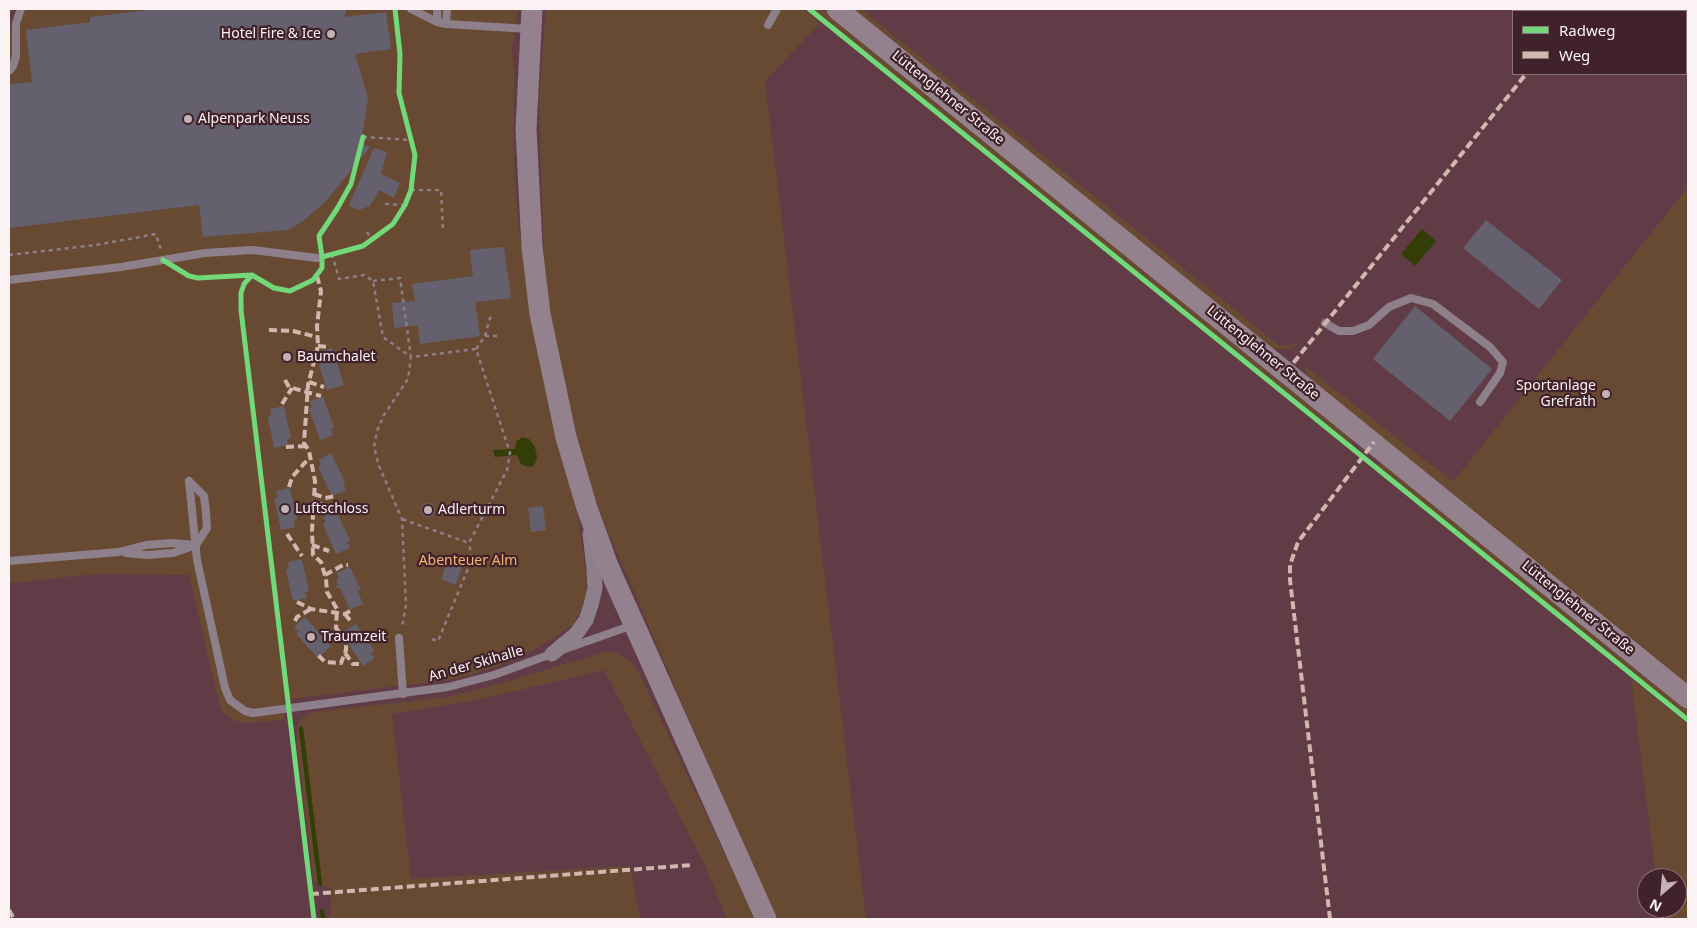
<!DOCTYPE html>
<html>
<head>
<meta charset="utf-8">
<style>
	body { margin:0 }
	#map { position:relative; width:1697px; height:928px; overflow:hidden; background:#613c46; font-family:"Noto Sans",sans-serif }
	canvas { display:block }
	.frame { position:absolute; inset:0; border:10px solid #fbf2f3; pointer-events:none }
	.legend { position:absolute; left:1512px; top:10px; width:175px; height:65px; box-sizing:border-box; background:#41222a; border:1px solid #8b757a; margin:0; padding:6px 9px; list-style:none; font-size:15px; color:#fbf2f3 }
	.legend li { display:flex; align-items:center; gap:10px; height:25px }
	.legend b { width:25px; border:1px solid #8b757a }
	.north { position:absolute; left:1637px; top:868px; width:50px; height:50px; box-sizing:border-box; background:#41222a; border:1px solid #8b757a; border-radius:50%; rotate:207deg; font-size:14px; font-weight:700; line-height:20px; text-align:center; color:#fbf2f3 }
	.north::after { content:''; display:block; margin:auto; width:18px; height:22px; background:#c5b2b6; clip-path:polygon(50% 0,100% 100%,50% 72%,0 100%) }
</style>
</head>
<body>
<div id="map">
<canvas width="1697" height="928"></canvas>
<div class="frame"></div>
<ul class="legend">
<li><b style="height:6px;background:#71d979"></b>Radweg</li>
<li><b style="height:6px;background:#d1b7ad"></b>Weg</li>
</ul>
<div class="north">N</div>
</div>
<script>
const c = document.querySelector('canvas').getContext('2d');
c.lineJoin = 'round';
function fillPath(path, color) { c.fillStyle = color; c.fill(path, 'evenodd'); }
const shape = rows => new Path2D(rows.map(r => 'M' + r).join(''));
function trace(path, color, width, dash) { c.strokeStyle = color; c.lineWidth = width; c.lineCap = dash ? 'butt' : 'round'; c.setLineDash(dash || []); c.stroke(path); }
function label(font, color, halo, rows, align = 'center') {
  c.font = font + ' "Noto Sans",sans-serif'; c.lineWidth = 4.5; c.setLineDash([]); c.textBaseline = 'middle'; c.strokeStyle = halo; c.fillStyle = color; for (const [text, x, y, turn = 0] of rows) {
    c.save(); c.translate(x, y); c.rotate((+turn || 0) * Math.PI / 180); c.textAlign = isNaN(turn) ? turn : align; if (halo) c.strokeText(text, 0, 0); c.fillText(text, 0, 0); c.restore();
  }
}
fillPath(shape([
	[15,9,518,9,512,48,514,70,514,174,518,221,532,315,577,510,587,581,585,600,574,624,541,646,509,662,471,675,447,680,283,700,285,720,245,723,235,721,224,713,219,703,189,575,95,574,9,583,9,37],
	[546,9,775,9,766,24,766,29,780,9,803,9,820,23,765,81,866,919,775,919,607,529,590,484,576,435,550,315,544,268,539,98],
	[812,9,824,9,1349,434,1352,445],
	[849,9,861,9,1280,346,1300,343,1288,349,1272,349],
	[1688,187,1688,687,1307,378,1305,366,1453,482],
	[1385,463,1688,709,1688,718,1374,464],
	[609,651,618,654,631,662,640,675,755,919,727,919,706,867,604,670,481,699,392,714,411,879,630,866,640,919,330,919,332,888,321,886,314,880,297,743,297,726,300,720,310,713,317,712,446,697,488,687],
	[1631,679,1688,724,1688,919,1661,919,1659,908,1677,908,1677,878,1656,878]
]), '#684a33');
fillPath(shape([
	[1422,229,1436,241,1415,266,1401,254],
	[522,437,529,439,535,447,537,457,534,466,527,467,521,464,517,455,495,457,493,450,515,449,516,442]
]), '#323e06');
trace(shape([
	[301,729,320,884],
	[322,911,323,919]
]), '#323e06', 4.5);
fillPath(shape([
	[155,9,347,9,344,17,386,12,391,49,355,54,368,98,361,144,370,147,326,201,302,222,288,230,203,237,199,205,9,228,9,84,32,82,26,30,90,22,90,17],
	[374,148,387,152,381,174,400,183,394,198,379,190,370,206,358,210,349,205],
	[1486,220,1562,280,1539,309,1463,248],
	[504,247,511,298,475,302,480,336,420,344,418,325,394,328,392,303,415,301,412,284,473,276,470,250],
	[1415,306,1492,369,1450,421,1373,359],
	[332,348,344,385,327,390,317,359,321,358,319,352],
	[323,397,334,427,331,429,333,435,320,440,309,409,312,407,310,401],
	[284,406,291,438,287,439,288,445,274,448,268,417,271,415,270,409],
	[331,453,345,482,343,484,346,490,332,496,318,467,321,465,319,460],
	[290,488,297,519,294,521,295,527,281,530,274,498,278,498,276,491],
	'421 510a7 7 0 1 1 14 0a7 7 0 1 1-14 0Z',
	[543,506,546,530,531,532,528,508],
	[336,511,350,540,347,542,350,548,336,554,323,524,326,522,323,517],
	[449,557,464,563,455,585,441,579],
	[302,559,309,591,305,592,307,598,293,601,286,570,289,568,288,562],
	[350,567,361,590,357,590,363,604,350,610,340,588,336,588,338,585,336,580,339,579,337,573],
	[305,617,331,646,318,658,296,634,299,631,294,627],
	[356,624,374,650,371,653,375,658,363,666,341,633]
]), '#65606e');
trace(shape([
	[363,137,412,140],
	[411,190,441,190,443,230],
	[385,204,405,205],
	[367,232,372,241],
	[332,254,339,279,364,275,373,281,383,337,411,357,408,379,384,415,377,431,374,447,379,466,402,519,406,605,402,627],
	[9,255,96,245,156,234,161,250],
	[373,281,400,278,411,357,476,349,510,453,507,470,469,543,402,519],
	[485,336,498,336],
	[476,349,485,336,490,318,494,318],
	[432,639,438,641,472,559,469,543]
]), '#8d7f87', 2.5, [4, 4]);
trace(shape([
	[411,9,437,22,446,24,529,29],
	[437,22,437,9],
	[446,24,447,9],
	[768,25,777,9],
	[9,71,13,66,16,56,16,23,21,9],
	[9,280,121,267,205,253,253,250,317,258],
	[1325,323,1339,331,1353,331,1369,325,1389,307,1411,298,1433,304,1490,347,1503,362,1500,373,1480,402],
	[189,481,197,560,225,688,230,700,245,711,253,713,448,687,494,675,554,653],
	[126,553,147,555,173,553,196,545,207,528,206,512,204,496,189,481],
	[9,561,119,552,146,545,172,543,196,545],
	[399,638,403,694],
	[565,649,633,625]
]), '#8e808b', 8);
trace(shape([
	[552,654,576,634,586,620,591,605,595,588,594,569,590,534]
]), '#8e808b', 15);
trace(shape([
	[532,9,526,129,532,247,540,314,566,437,587,508,608,566,766,919],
	[837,9,1688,698]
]), '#93828d', 21);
trace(shape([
	[1576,11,1579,9],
	[317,276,321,291,317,326,318,346,308,385,304,443,309,451,315,481,312,531,313,555,321,562,326,579,327,592,337,609,336,628,346,641,346,650,341,663,325,662,318,655],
	[269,330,293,331,317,337],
	[318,346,329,347],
	[1286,372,1526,74],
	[285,380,289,387,321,396],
	[309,382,324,387],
	[282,404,292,388],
	[286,447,306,446],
	[289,487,292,477,310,457],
	[314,494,325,498,336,496],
	[314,502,327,506,336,512],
	[287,534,302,556],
	[312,545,329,551],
	[325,575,343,565,348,565],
	[297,602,311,609,345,614,350,611],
	[345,614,352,623],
	[295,621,297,617,311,609],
	[345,653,353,664,359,664],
	[311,894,692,865],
	[9,910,14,919],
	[1330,919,1290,580,1290,565,1298,542,1374,442]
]), '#d1b7ad', 4, [8, 4]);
trace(shape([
	[809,9,1688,720],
	[322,257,319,236,337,209,351,184,363,137],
	[163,260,189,276,198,278,252,275,274,288,290,291,313,280,322,268,322,257,363,246,393,224,405,205,411,190,415,155,399,93,400,54,395,9],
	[252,275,244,284,241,293,241,310,314,919]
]), '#71d979', 5);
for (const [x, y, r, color] of [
	[331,34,5,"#c5b2b6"],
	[188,119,5,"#c5b2b6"],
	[287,357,5,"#c5b2b6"],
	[1606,394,5,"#c5b2b6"],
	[285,509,5,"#c5b2b6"],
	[428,510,5,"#c5b2b6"],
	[311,637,5,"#c5b2b6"]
]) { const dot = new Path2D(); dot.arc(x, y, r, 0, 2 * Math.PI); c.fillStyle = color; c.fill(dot); trace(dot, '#41222a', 2); }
label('14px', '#fbf2f3', '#41222a', [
	["Hotel Fire & Ice",321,34,"right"],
	["Alpenpark Neuss",198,119],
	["Baumchalet",297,357],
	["Sportanlage",1596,386,"right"],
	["Grefrath",1596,402,"right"],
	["Luftschloss",295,509],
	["Adlerturm",438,510],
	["Traumzeit",321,637]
], 'left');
label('14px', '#fbf2f3', '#41222a', [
	["Lüttenglehner Straße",948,98,39],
	["Lüttenglehner Straße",1263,353,39],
	["Lüttenglehner Straße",1578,608,39],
	["An der Skihalle",476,664,-16]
]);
label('14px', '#f8b471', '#41222a', [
	["Abenteuer Alm",468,561]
]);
</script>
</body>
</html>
